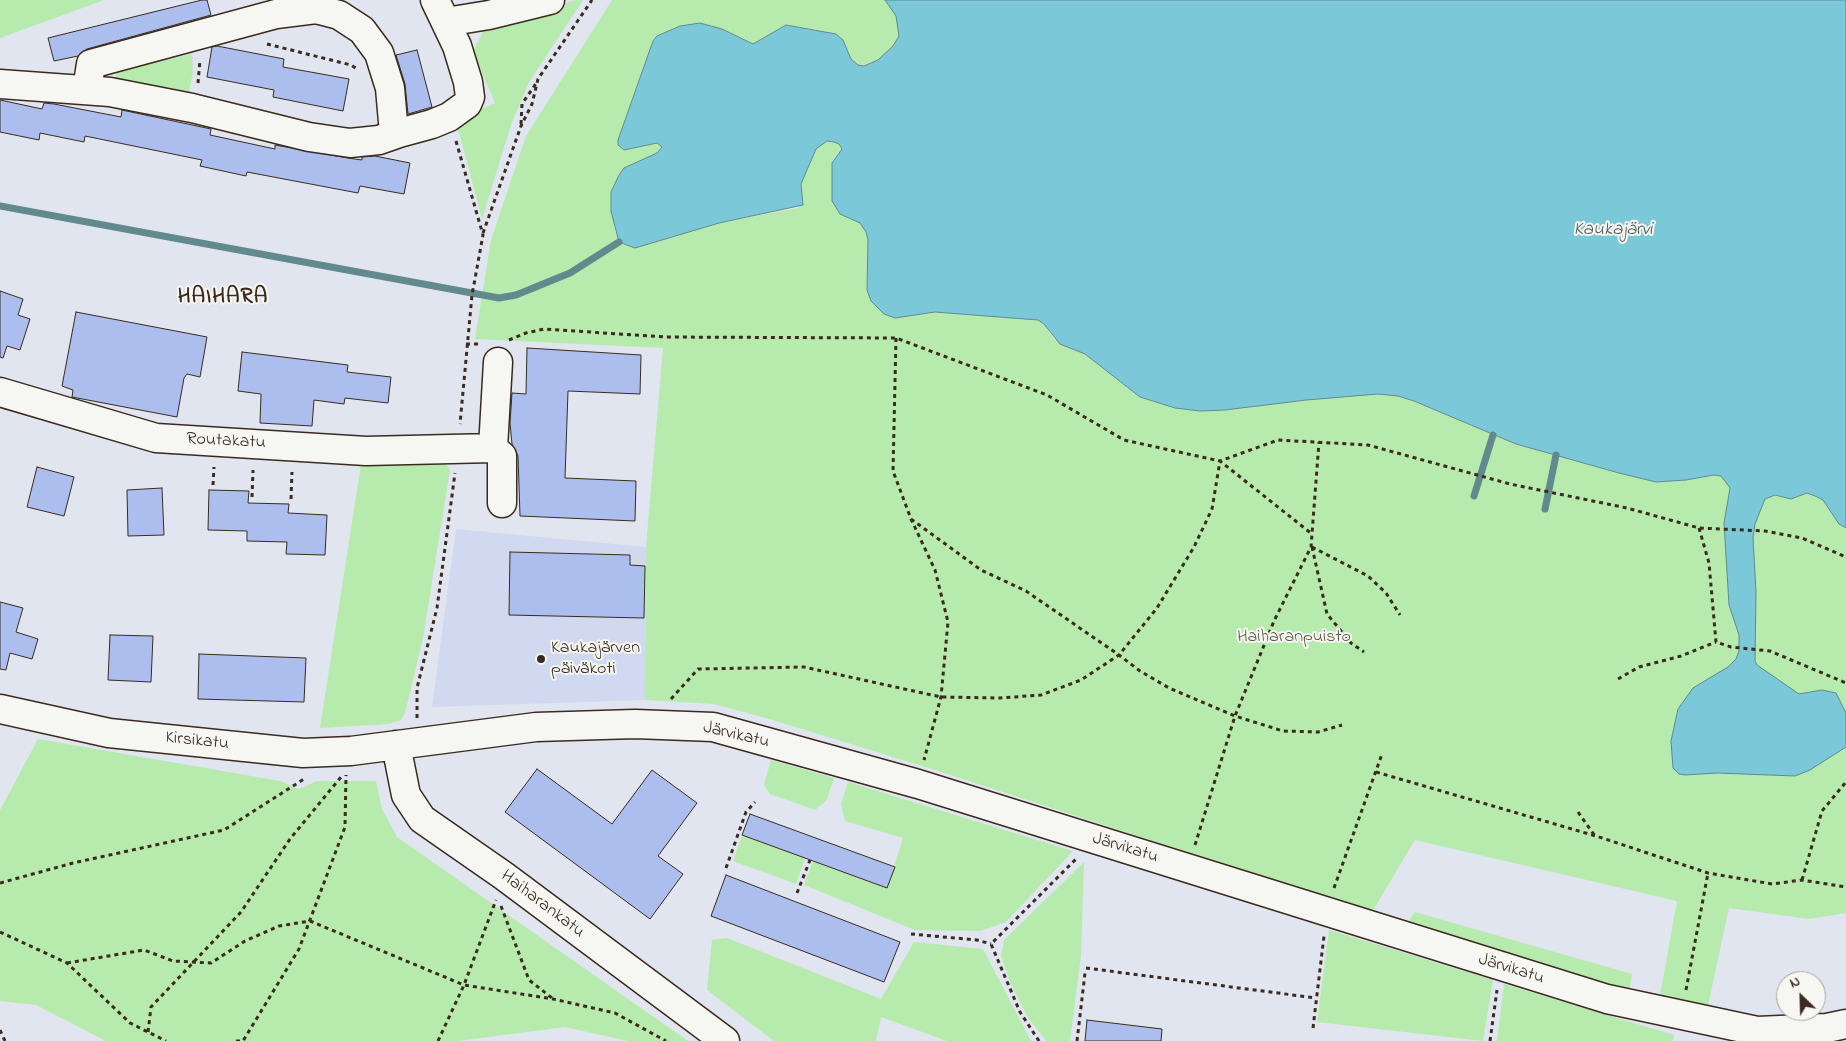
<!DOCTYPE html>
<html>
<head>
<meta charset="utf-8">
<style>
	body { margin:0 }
	#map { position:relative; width:1846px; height:1041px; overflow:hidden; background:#e0e5f0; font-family:"Indie Flower",sans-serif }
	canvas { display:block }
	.north { position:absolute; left:1776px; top:971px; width:50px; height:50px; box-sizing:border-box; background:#f6f6f2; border:1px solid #aba49d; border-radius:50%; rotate:336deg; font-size:14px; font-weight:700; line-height:20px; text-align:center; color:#3b2a1e }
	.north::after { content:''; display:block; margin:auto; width:18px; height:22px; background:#3b2a1e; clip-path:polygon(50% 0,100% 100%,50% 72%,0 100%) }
</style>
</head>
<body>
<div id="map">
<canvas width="1846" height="1041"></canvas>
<div class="north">N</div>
</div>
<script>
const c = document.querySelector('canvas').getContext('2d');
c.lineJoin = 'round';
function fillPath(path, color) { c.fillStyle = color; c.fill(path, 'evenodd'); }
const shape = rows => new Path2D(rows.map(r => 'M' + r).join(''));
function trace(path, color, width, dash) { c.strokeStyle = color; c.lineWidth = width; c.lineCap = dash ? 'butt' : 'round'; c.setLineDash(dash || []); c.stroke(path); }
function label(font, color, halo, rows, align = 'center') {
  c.font = font + ' "Indie Flower",sans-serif'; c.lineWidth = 4; c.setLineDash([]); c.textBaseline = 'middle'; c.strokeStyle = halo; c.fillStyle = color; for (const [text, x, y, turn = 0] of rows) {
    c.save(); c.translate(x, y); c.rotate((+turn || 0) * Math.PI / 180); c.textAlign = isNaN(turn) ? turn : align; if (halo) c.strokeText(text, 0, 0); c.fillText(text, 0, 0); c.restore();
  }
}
fillPath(shape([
	[456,529,646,547,645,700,432,707]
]), '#d0d9ef');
fillPath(shape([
	[0,0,104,0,0,38],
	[576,0,583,0,529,82,512,122,482,219,456,121,495,103,473,51,486,26],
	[612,0,885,0,896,16,899,35,893,46,878,60,864,66,858,65,851,59,843,40,823,31,786,25,753,44,722,29,700,23,680,26,657,36,653,41,618,140,624,150,657,143,662,147,657,153,624,168,619,175,611,192,615,232,719,223,797,208,803,205,801,184,816,149,827,141,834,142,839,144,842,149,833,159,832,201,840,213,860,223,866,232,868,240,867,290,884,314,895,318,935,312,1038,320,1044,324,1054,339,1085,354,1140,397,1175,408,1200,411,1225,410,1306,400,1378,394,1398,396,1414,401,1516,444,1619,473,1657,482,1686,480,1714,475,1721,476,1728,484,1771,495,1794,498,1807,493,1823,500,1839,524,1846,528,1846,913,1809,919,1729,908,1707,1010,1659,1001,1677,901,1415,840,1372,912,932,769,773,720,714,704,645,700,646,547,663,348,475,339,491,240,526,136],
	[192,54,193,72,188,96,115,83,117,70],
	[440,455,450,470,423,638,405,713,401,720,388,724,320,728,362,458],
	[38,739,280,781,299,789,317,781,376,781,382,809,397,837,688,1041,628,1041,565,1027,458,1041,106,1041,36,1005,0,1001,0,810],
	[771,760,834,778,826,801,815,810,770,794,764,785],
	[848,782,913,802,1073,851,1006,922,981,931,915,930,804,885,813,861,887,888,903,838,845,821,841,804],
	[742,835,805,858,796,884,733,861],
	[1084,862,1081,956,1070,1041,1046,1041,1027,1016,1010,982,1001,956,1004,940],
	[1415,912,1632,974,1629,993,1406,925],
	[1329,930,1493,980,1483,1041,1317,1022],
	[727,938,881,999,914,942,983,949,1031,1041,947,1041,881,1017,876,1041,774,1041,707,990,712,940],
	[1504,984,1674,1035,1673,1041,1497,1041]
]), '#b6ebad');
const water = shape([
	[885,0,1846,0,1846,528,1839,524,1823,500,1815,496,1807,493,1791,499,1775,495,1765,499,1755,524,1753,538,1756,592,1755,661,1757,665,1799,694,1822,690,1836,693,1846,713,1846,747,1810,770,1795,776,1717,773,1685,775,1679,774,1673,768,1671,741,1678,709,1693,688,1728,667,1736,659,1739,651,1739,635,1729,605,1724,523,1730,488,1721,476,1714,475,1686,480,1656,482,1619,473,1516,444,1414,401,1398,396,1378,394,1306,400,1225,410,1200,411,1175,408,1140,397,1085,354,1060,344,1044,324,1038,320,935,312,895,318,884,314,871,301,867,290,868,240,866,232,860,223,840,214,832,201,832,163,842,149,839,144,834,142,827,141,816,149,801,184,803,205,719,223,635,248,619,242,611,211,611,192,619,175,624,168,657,153,662,147,657,143,624,150,618,145,618,140,653,41,657,36,680,26,700,23,722,29,753,44,786,25,836,34,843,40,851,59,858,65,864,66,878,60,893,46,899,36,896,16,885,0]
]);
fillPath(water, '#7bc9d8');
trace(water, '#61898e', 1);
trace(shape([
	[0,206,499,298,516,295,570,273,619,242],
	[1474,496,1493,435],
	[1545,509,1556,455]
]), '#61898e', 7);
const building = shape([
	[202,0,207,0,211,15,87,49,78,56,54,61,48,38,202,0],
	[217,46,284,59,283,67,349,79,343,111,273,97,274,90,207,77,212,47,217,46],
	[417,50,432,107,408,114,405,84,396,55,417,50],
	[0,100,42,109,44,103,54,104,121,117,122,110,211,129,210,135,275,149,275,145,348,158,362,160,362,157,375,156,410,163,404,194,360,186,358,193,247,172,246,176,200,166,202,160,85,136,84,142,40,133,39,140,0,132,0,100],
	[0,291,23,299,18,315,30,319,20,350,7,346,3,358,0,357,0,291],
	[76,312,207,337,200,377,187,374,184,378,177,417,72,397,73,390,62,386,76,312],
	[527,348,641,355,640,394,568,391,565,478,636,481,635,521,520,516,518,456,512,444,510,423,512,393,526,394,527,348],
	[242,352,348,365,347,372,391,377,388,403,345,398,344,404,314,400,312,426,260,423,261,394,238,391,242,352],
	[37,467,74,477,64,516,27,507,37,467],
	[162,488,164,535,128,536,127,490,162,488],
	[209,490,249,491,248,503,289,504,288,513,327,515,325,555,286,554,287,542,247,541,247,531,208,530,209,490],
	[510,552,630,555,630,565,645,566,644,618,509,615,510,552],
	[0,602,23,608,16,632,38,639,32,659,10,653,6,670,0,669,0,602],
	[110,635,153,636,151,682,108,680,110,635],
	[199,654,306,658,304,702,198,699,199,654],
	[537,769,612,824,652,770,697,803,658,856,683,874,650,919,505,812,537,769],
	[750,814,895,867,887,888,742,835,750,814],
	[726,875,900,942,884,982,711,916,726,875],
	[1087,1020,1162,1029,1161,1041,1085,1041,1087,1020]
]);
fillPath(building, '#abbeed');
trace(building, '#3b2a1e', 1);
const minor = shape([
	[446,22,489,15,550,0],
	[0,84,110,92,192,108,309,137,350,143,379,140,399,133],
	[87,90,91,64,276,14,316,9,339,15,362,30,379,53,390,88,393,122,399,133,432,124,449,117,467,104,470,97,468,82,457,46,435,0],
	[0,392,156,438,366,451,493,448,502,456,502,503],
	[493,448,498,362],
	[0,709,109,733,303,753,351,751,536,727,635,724,713,727,918,784,1607,999,1757,1031,1827,1028,1846,1024],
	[396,745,406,795,422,819,504,876,725,1041]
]);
trace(minor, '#3b2a1e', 31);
trace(shape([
	[267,44,351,65,357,69],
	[198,83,200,60],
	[521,124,522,104,537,82],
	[456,141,483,235,472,295,460,424],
	[483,233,521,126,532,104,538,79,592,0],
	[896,338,893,471,911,519,935,570,948,622,941,697,924,760],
	[509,340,526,333,544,329,665,337,896,338,1047,395,1124,440,1220,461,1278,440,1368,445,1510,484,1627,508,1699,528,1765,531,1802,538,1846,557],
	[466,344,481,344],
	[213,485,214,467],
	[252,497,253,470],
	[291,499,292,472],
	[911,519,981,570,1026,591,1119,655,1140,671,1169,688,1235,716,1283,731,1318,732,1342,725],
	[1699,528,1709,563,1716,642,1731,647,1770,651,1846,683],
	[1312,547,1327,614,1351,643,1364,652],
	[1312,547,1368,576,1386,593,1400,615],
	[1618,679,1639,667,1681,656,1716,642],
	[671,699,698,669,804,667,941,697,1000,698,1041,695,1081,680,1119,655,1157,608,1194,547,1212,509,1220,461,1312,534],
	[417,718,417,688,437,608,455,473],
	[1376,772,1596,836,1708,873,1772,884,1802,880,1846,887],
	[1578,812,1595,836],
	[1195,845,1235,716,1274,621,1311,547,1319,442],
	[726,868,746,812,755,802],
	[1802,880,1822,811,1846,782],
	[0,883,73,863,224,830,304,779],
	[1334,888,1382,754],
	[797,893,810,860],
	[501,906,529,980,552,998],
	[0,932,67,963,130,1023,166,1041],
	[911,934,977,940,991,944],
	[67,963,144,950,173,961,211,963,245,941,279,926,310,921,464,985,553,999,615,1013,666,1041],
	[1086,968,1316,998],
	[1686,990,1708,873],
	[1313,1028,1324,936],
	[0,1030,5,1041],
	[148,1032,151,1007,241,912,290,839,341,777],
	[236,1041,243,1041,299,949,345,827,346,775],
	[438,1041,464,985,496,900],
	[1039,1041,1020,1012,991,944,1076,859],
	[1077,1041,1085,973],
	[1490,1041,1497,990]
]), '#3b2a1e', 3, [4, 4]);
trace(minor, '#f6f6f2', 28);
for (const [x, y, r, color] of [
	[541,659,5,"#3b2a1e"]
]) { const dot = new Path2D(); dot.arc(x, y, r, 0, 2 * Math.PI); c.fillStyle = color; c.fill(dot); trace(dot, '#f6f6f2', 2); }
label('18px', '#3b2a1e', '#f6f6f2', [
	["Routakatu",226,442,3],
	["Järvikatu",736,736,13],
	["Kirsikatu",197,742,6],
	["Järvikatu",1125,849,17],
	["Haiharankatu",542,905,37],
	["Järvikatu",1511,970,17]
]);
label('18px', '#5a5a42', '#f6f6f2', [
	["Haiharanpuisto",1294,638]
]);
label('18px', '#3b2a1e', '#f6f6f2', [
	["Kaukajärven",551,649],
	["päiväkoti",551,670]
], 'left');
label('italic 19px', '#4e5a56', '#f6f6f2', [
	["Kaukajärvi",1613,231]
]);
c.letterSpacing = '1px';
label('bold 22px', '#3b2a1e', '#f6f6f2', [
	["HAIHARA",223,298]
]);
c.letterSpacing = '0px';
</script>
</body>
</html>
